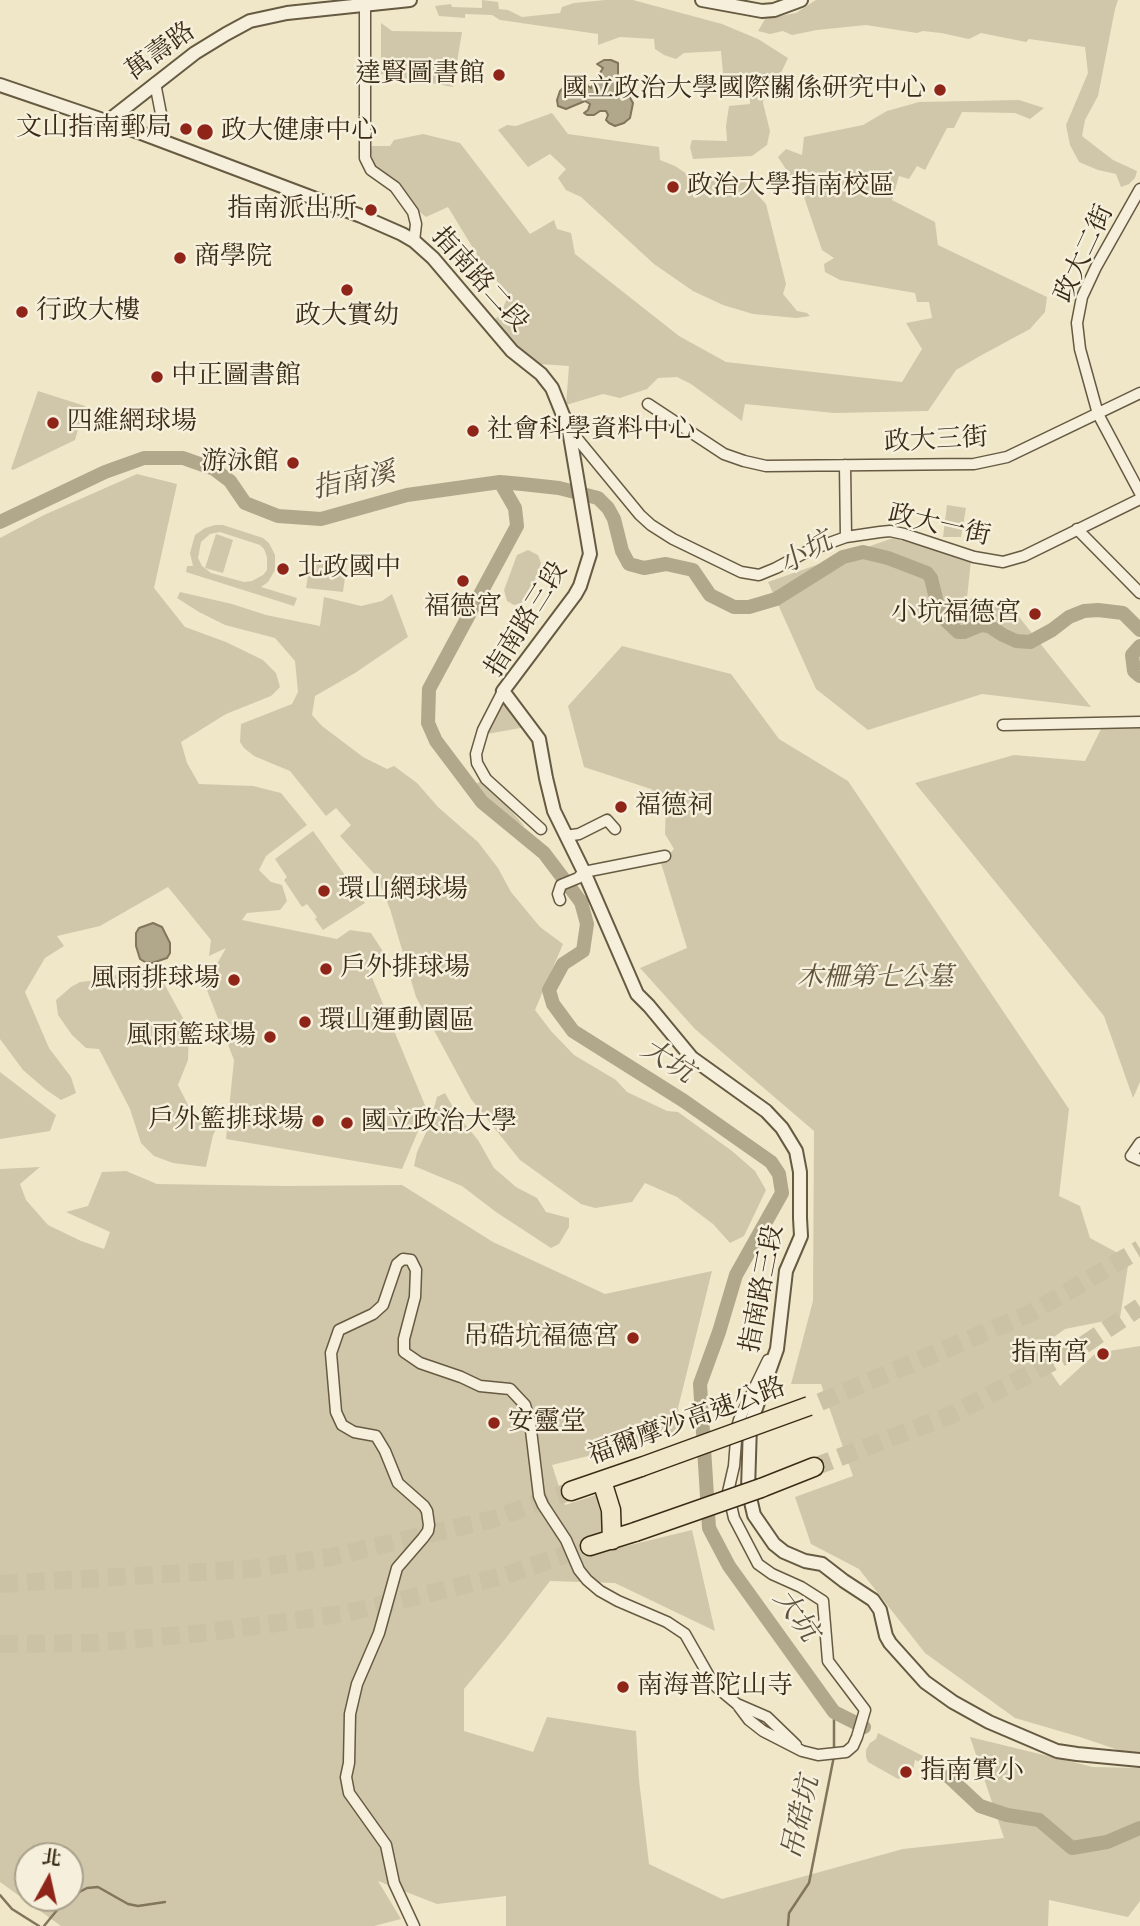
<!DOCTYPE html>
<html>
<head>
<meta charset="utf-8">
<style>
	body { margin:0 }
	#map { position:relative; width:1140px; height:1926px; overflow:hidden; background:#efe7c8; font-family:"IM FELL Great Primer","Noto Serif TC",serif }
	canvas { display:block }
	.north { position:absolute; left:14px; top:1842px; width:70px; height:70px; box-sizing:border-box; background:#f5efdb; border:2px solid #aaa18c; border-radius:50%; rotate:8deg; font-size:19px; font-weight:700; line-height:28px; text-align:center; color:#3a2b16 }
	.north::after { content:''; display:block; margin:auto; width:24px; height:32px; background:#8f2418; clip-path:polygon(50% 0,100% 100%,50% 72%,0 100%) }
</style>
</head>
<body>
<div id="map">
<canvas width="1140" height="1926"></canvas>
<div class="north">北</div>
</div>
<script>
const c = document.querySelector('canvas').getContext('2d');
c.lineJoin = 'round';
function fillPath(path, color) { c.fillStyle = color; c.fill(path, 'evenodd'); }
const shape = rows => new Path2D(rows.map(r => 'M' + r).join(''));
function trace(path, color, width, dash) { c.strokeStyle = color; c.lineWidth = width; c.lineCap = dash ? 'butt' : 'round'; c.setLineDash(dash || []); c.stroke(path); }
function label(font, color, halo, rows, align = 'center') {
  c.font = font + ' "IM FELL Great Primer","Noto Serif TC",serif'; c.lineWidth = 5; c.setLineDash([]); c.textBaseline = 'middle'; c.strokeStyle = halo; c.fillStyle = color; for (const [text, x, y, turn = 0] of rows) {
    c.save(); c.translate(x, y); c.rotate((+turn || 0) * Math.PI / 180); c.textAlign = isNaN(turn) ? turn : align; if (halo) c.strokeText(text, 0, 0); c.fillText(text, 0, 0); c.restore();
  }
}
fillPath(shape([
	[482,0,498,2,499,9,508,10,522,17,560,13,562,7,574,3,605,0,633,0,722,24,758,39,788,58,779,77,765,88,763,103,770,131,767,145,752,156,693,159,690,147,692,140,727,141,726,126,729,106,750,104,750,84,724,85,721,51,684,53,676,59,664,55,655,49,654,39,620,37,598,45,598,34,500,20,492,15,465,14,465,18,439,16,435,6,451,4,452,7,482,8],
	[816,0,1118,0,1115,9,1098,96,1085,120,1082,136,1113,160,1137,171,1135,178,1129,184,1121,187,1116,174,1098,170,1079,162,1070,145,1066,125,1088,73,1085,47,1029,39,1026,42,981,33,969,39,941,33,923,31,917,33,866,25,817,30,792,35,783,31,770,34,758,31,765,19,796,13],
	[381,23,392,31,462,32,453,87,381,74],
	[1019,100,1044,108,1030,119,1015,113,962,112,954,128,947,128,925,170,917,166,909,179,899,176,892,200,935,222,938,245,1047,297,1045,312,1030,329,980,356,956,370,928,411,834,413,745,404,742,421,691,384,677,377,658,378,647,389,620,398,603,394,566,405,569,366,539,364,519,348,495,319,500,315,509,294,491,275,479,258,448,207,426,217,416,209,377,169,370,152,372,146,390,146,394,140,423,134,460,143,530,234,554,220,557,229,571,233,575,254,679,336,726,362,902,382,922,349,906,323,932,318,929,302,917,302,915,293,840,280,825,272,824,264,834,258,822,250,804,197,778,157,786,149,802,155,804,137,863,125,887,111,919,102],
	[552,113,568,134,659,147,660,160,675,166,699,182,742,178,766,204,786,284,783,294,797,311,807,313,810,316,797,318,753,314,723,305,693,291,654,264,581,197,566,190,558,178,566,169,550,154,528,167,498,130,507,125,516,126],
	[38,391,85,406,75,440,13,470,11,469],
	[137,474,177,484,154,588,185,627,226,642,263,660,276,673,280,687,271,696,226,714,181,742,187,763,199,784,253,786,281,793,307,825,266,856,259,870,271,882,282,885,287,901,280,910,247,913,242,920,337,939,350,930,371,933,382,950,386,966,374,969,366,963,427,1110,402,1169,226,1139,234,1060,205,985,226,948,209,956,211,940,168,887,100,926,57,936,64,946,45,958,25,992,49,1048,71,1077,76,1093,61,1100,45,1089,23,1070,0,1039,0,538,44,515],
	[947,505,966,508,961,537,943,537],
	[215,525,223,525,263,538,269,543,275,555,275,570,268,582,261,587,297,598,294,606,186,572,187,566,193,566,190,553,195,535,205,528],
	[220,532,260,545,264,549,267,557,267,570,263,575,252,581,244,582,211,573,202,566,198,558,201,542,210,534],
	[216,534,233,540,223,573,205,568],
	[893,538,971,560,967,598,1011,607,1091,707,982,694,868,730,816,689,768,582],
	[528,550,538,555,541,563,529,597,521,603,514,605,507,601,504,590,517,555],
	[311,557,347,563,343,592,306,588],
	[180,592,232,604,266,615,320,626,324,597,361,606,382,601,392,594,408,637,355,673,315,696,312,715,322,726,363,757,387,769,394,766,417,783,438,807,478,842,498,868,511,892,540,927,563,944,535,1010,551,1031,574,1055,616,1080,627,1092,667,1111,678,1112,732,1151,755,1171,766,1190,744,1236,730,1243,713,1224,677,1197,645,1183,632,1202,595,1208,581,1204,520,1160,471,1099,416,997,390,909,377,877,340,836,351,825,336,808,326,816,290,771,254,756,244,748,240,742,241,724,292,704,298,692,295,661,275,638,225,625,199,612,177,598],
	[622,646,731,674,779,739,848,781,1069,1109,1059,1196,1080,1206,1090,1238,1129,1259,1120,1318,1065,1329,1036,1350,1060,1386,1096,1353,1140,1346,1140,1754,1133,1755,1080,1737,1015,1718,925,1653,859,1569,811,1544,795,1497,853,1476,821,1384,791,1384,813,1301,814,1131,695,1029,640,968,687,948,661,863,674,849,665,834,666,801,651,789,584,767,568,706],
	[503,703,505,703,526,727,487,734,490,725],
	[1140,727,1140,1082,1133,1098,1104,1016,915,783,1014,755,1085,761,1101,729],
	[482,781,508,807,525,827,493,807,481,795,473,785],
	[313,831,365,903,323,930,315,919,317,917,307,904,302,907,284,880,287,877,275,859],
	[133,966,156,969,189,1029,188,1060,178,1085,195,1119,205,1120,225,1113,213,1135,206,1167,173,1163,154,1156,141,1143,130,1109,99,1049,86,1048,72,1035,58,1015,56,1000,71,987,80,982,108,979],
	[0,1072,56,1115,50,1131,0,1139],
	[445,1093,458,1116,478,1140,494,1168,516,1187,537,1198,546,1212,569,1218,569,1227,559,1244,551,1248,496,1212,462,1186,414,1166,417,1152,429,1126,437,1097],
	[40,1167,20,1184,26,1200,48,1225,81,1241,104,1249,110,1232,66,1212,88,1206,102,1172,126,1171,157,1184,284,1186,402,1185,493,1242,605,1294,712,1271,678,1408,681,1433,552,1465,565,1505,596,1495,606,1534,580,1543,585,1556,692,1530,715,1631,615,1583,550,1581,506,1638,464,1689,464,1731,533,1752,547,1717,636,1731,639,1780,649,1864,722,1899,903,1849,1004,1838,970,1737,1093,1767,1140,1768,1140,1901,1128,1917,1049,1900,1048,1926,506,1926,506,1896,437,1904,378,1881,401,1919,374,1926,61,1926,0,1882,0,1169],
	[28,1856,70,1856,70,1898,28,1898],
	[878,1733,923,1756,920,1762,915,1760,913,1770,909,1775,898,1779,868,1762,866,1757,866,1750,870,1743,876,1739]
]), '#d0c7aa');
const water = shape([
	[604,60,611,60,618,63,618,84,629,96,633,103,630,118,624,123,615,126,609,123,606,120,608,115,606,111,600,111,594,115,587,115,584,113,588,110,590,104,585,101,566,109,558,106,557,100,560,91,567,84,577,79,591,88,603,68,597,64,604,60],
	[153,923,162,927,170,943,170,953,167,958,152,963,145,962,140,959,136,946,136,933,139,928,153,923]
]);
fillPath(water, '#b1a78b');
trace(water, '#81755c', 2);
trace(shape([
	[834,1712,834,1749],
	[0,1895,12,1909,39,1926],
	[70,1897,87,1888,98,1887,128,1904,138,1906,165,1902],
	[44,1926,67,1898],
	[788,1926,789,1913,809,1883,834,1756]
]), '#81755c', 2.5);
trace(shape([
	[500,482,515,508,517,526,429,689,428,723,436,741,482,802,544,853,581,902,587,924,583,951,563,964,549,990,553,1004,573,1031,684,1101,771,1162,779,1174,782,1193,736,1275,719,1332,700,1384,709,1528,729,1566,834,1712,864,1727],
	[0,522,105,472,144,458,183,458,214,469,230,481,245,503,278,516,321,519,407,495,500,482,522,484,559,488,598,498,608,508,614,519,622,551,629,564,644,568,666,564,693,570,710,595,734,607,749,607,776,599,843,557,863,552,888,558,927,573,931,578,938,607,942,617,958,632,964,632,981,625,989,626,1003,635,1016,641,1030,642,1052,630,1069,617,1084,611,1098,610,1123,613,1140,630],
	[1140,646,1132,655,1134,671,1140,676],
	[948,1776,980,1806,1007,1815,1039,1820,1072,1848,1107,1842,1140,1828]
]), '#b1a78b', 14);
trace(shape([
	[820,1402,1029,1314,1140,1249],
	[814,1467,951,1415,1079,1348,1140,1307],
	[0,1584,251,1569,331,1557,493,1519,571,1491],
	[0,1644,95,1643,212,1632,347,1613,506,1575,590,1546]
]), '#cbc1a4', 18, [18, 9]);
const minor = shape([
	[365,5,365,158,371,170,395,187,413,212,416,224,414,241],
	[155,83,163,124,156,138],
	[1140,189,1096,267,1082,297,1077,323,1080,349,1098,414,1140,493],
	[648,404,724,454,744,461,766,466,974,464,1007,457,1140,393],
	[570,430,640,515,651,525,673,539,741,572,759,575,776,568,810,550,846,537,880,532,890,531,904,534,974,557,1003,562,1024,556,1140,499],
	[845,465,846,537],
	[1077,529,1140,593],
	[503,691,483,730,476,754,477,763,486,779,541,829],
	[1003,725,1140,722],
	[566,836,579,834,607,820,615,829],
	[560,900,558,894,561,885,578,878,584,872,665,856],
	[1140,1143,1131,1156,1140,1160],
	[737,1704,767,1717,796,1745],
	[414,1926,394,1883,386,1845,349,1793,346,1777,349,1763,350,1714,357,1684,379,1633,397,1568,423,1538,428,1531,429,1525,427,1511,424,1506,398,1483,385,1451,376,1436,354,1432,342,1425,336,1412,331,1353,339,1330,373,1314,383,1305,397,1264,403,1259,411,1260,416,1270,415,1297,404,1339,404,1352,420,1363,461,1377,480,1386,510,1389,525,1405,530,1422,539,1496,543,1505,566,1540,579,1570,587,1580,600,1591,618,1601,667,1622,685,1634,714,1685,737,1704,749,1720,763,1731,802,1751,818,1755,846,1752,853,1746,857,1737,865,1710,828,1661,823,1601,801,1587,772,1574,758,1564,734,1518,728,1492,734,1466,737,1427,739,1420,768,1360]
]);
const tertiary = shape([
	[702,0,762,11,774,10,801,0],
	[0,85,141,133,361,216,402,234,414,241,433,258,512,351,541,374,552,388,569,430,590,554,580,586,575,595,503,691,539,739,546,778,554,811,584,872,637,994,649,1006,692,1058,766,1111,782,1128,796,1151,800,1172,800,1218,801,1236,786,1271,777,1349,750,1425,748,1489,754,1515,774,1544,784,1552,805,1561,822,1564,844,1581,873,1600,880,1610,886,1636,890,1643,925,1682,953,1702,989,1722,1057,1751,1077,1754,1140,1760],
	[108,121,195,53,226,34,250,21,287,13,410,0]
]);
const motorway = shape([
	[602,1481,611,1510,612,1540],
	[761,1488,814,1467],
	[571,1491,641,1467],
	[590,1546,635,1532]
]);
trace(minor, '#675a42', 13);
trace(tertiary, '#675a42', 16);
trace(motorway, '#3a2b16', 21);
trace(minor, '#f5efdb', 10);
trace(tertiary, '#f5efdb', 12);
trace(motorway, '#efe7c8', 18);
const motorwayBridge = shape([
	[641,1467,809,1406],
	[635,1532,761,1488]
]);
trace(motorwayBridge, '#3a2b16', 21, []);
trace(motorwayBridge, '#efe7c8', 18);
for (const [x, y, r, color] of [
	[499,75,7,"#8f2418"],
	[940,90,7,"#8f2418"],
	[186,129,7,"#8f2418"],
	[205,132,9,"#8f2418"],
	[673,187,7,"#8f2418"],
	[371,210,7,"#8f2418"],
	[180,258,7,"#8f2418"],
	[347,290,7,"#8f2418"],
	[22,312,7,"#8f2418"],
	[157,377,7,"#8f2418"],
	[53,423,7,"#8f2418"],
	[473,431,7,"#8f2418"],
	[293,463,7,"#8f2418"],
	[283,569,7,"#8f2418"],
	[463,581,7,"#8f2418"],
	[1035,614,7,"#8f2418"],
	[621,807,7,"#8f2418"],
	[324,891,7,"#8f2418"],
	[326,969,7,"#8f2418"],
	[234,980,7,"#8f2418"],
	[305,1022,7,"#8f2418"],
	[270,1037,7,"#8f2418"],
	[318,1121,7,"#8f2418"],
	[347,1123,7,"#8f2418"],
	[633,1338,7,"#8f2418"],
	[1103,1354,7,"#8f2418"],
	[494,1423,7,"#8f2418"],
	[623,1687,7,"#8f2418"],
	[906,1772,7,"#8f2418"]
]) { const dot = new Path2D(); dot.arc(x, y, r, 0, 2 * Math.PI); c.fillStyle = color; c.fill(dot); trace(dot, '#f5efdb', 2.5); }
label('26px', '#3a2b16', '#f5efdb', [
	["萬壽路",161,52,-36],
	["政大二街",1085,254,-65],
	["指南路二段",479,280,48],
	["政大三街",936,441,-3],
	["政大一街",939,526,13],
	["指南路三段",527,620,-58],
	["指南路三段",763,1289,-79],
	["福爾摩沙高速公路",687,1422,-20]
]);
label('26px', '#3a2b16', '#f5efdb', [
	["達賢圖書館",485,75,"right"],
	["國立政治大學國際關係研究中心",926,90,"right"],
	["文山指南郵局",172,129,"right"],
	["政大健康中心",221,132],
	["政治大學指南校區",687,187],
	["指南派出所",357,210,"right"],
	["商學院",194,258],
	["行政大樓",36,312],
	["政大實幼",347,317,"center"],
	["中正圖書館",171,377],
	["四維網球場",67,423],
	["社會科學資料中心",487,431],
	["游泳館",279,463,"right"],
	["北政國中",297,569],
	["福德宮",463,608,"center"],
	["小坑福德宮",1021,614,"right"],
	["福德祠",635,807],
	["環山網球場",338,891],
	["戶外排球場",340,969],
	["風雨排球場",220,980,"right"],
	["環山運動園區",319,1022],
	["風雨籃球場",256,1037,"right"],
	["戶外籃排球場",304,1121,"right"],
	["國立政治大學",361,1123],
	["吊硞坑福德宮",619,1338,"right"],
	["指南宮",1089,1354,"right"],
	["安靈堂",508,1423],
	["南海普陀山寺",637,1687],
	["指南實小",920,1772]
], 'left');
label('italic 26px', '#60523b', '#f5efdb', [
	["木柵第七公墓",875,979]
]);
label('italic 28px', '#5e5039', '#f5efdb', [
	["指南溪",354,482,-12],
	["小坑",806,554,-30],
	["大坑",667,1062,32],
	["大坑",795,1616,54],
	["吊硞坑",802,1818,-78]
]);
</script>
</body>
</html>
